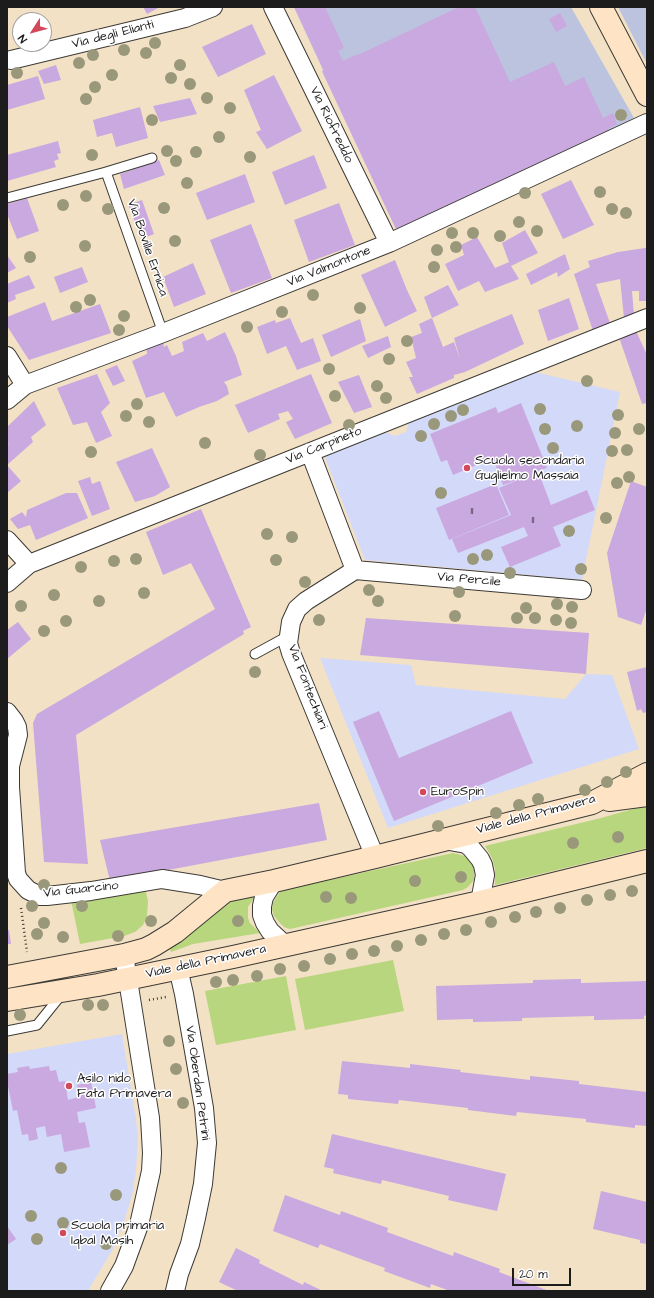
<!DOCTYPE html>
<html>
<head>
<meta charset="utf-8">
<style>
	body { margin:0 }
	#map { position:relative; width:654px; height:1298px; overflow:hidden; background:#f3e1c5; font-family:"Architects Daughter",sans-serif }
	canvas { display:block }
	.frame { position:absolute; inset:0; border:8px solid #1c1c1c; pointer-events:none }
	.north { position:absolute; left:12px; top:12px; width:40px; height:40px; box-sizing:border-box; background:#fff; border:1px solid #a4a4a4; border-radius:50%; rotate:234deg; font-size:11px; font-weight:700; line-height:16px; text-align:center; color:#1c1c1c }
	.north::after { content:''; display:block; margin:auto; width:14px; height:18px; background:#d1495b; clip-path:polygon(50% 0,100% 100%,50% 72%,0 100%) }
	.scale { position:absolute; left:512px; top:1268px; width:59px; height:18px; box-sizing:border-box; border:2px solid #1c1c1c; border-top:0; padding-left:5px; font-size:12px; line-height:14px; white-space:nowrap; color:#1c1c1c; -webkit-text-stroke:3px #fff; paint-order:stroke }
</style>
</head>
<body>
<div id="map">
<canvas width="654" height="1298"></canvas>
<div class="frame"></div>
<div class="north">N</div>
<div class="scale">20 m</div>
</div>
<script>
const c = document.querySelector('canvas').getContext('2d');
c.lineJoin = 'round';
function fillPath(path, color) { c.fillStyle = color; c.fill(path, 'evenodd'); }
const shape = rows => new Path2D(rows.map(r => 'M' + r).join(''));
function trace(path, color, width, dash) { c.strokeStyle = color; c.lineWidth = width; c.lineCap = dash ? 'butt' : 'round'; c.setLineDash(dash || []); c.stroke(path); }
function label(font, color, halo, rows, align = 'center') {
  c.font = font + ' "Architects Daughter",sans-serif'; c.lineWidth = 3; c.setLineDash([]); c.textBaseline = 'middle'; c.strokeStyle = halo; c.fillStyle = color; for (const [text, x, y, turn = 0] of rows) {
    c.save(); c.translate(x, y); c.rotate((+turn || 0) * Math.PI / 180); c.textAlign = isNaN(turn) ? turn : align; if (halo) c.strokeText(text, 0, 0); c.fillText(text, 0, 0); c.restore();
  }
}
fillPath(shape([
	[535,372,620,392,582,580,365,560,324,455,385,432,395,436,406,432,410,420],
	[320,658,411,665,416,685,565,699,586,674,612,675,639,749,388,828],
	[122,1034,136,1119,138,1139,136,1170,133,1191,125,1219,114,1247,88,1291,7,1291,7,1054]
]), '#d3d9f9');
fillPath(shape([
	[294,7,571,7,634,118,588,141,396,229,322,71,323,70],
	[618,7,647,7,647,64]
]), '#bcc3de');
fillPath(shape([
	[647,805,647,848,495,885,495,869,492,858,485,846,601,818],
	[453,853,465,856,472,863,474,869,474,880,468,887,463,890,290,929,284,927,279,922,274,916,272,909,273,903,279,893,283,890],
	[145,888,148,901,147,916,143,925,135,932,124,936,80,944,71,900],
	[256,895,248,907,248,918,250,923,260,933,193,944,171,952,170,949,222,906,242,897],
	[393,960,404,1011,305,1030,295,979],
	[286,976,296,1030,216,1045,205,991]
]), '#b7d67d');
fillPath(shape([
	[143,7,160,7,147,14],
	[294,7,325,7,344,48,338,51,343,61,358,54,358,55,459,7,460,9,465,7,475,7,510,82,554,62,565,86,584,77,603,118,613,113,617,124,608,129,609,131,588,141,396,229,322,71,324,71],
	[560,13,567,26,556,32,549,19],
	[252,24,266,54,218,77,202,47],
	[56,65,61,80,44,84,38,71],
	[274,75,302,131,267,149,256,132,261,130,244,90],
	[38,76,45,99,7,110,7,85],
	[190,98,197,114,160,122,153,106],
	[140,107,148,138,116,147,112,133,97,137,93,120],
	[58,141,61,153,57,154,59,159,54,161,56,167,7,181,7,155],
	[314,155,327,188,285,205,272,172],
	[159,160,165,175,124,189,120,174],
	[245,174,255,202,207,220,196,193],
	[571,180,594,225,563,239,541,194],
	[27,198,39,231,17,239,7,214,7,204],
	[142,200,154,234,142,239,128,205],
	[339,203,355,245,309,262,294,220],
	[251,224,272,278,231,293,210,240],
	[525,230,538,253,511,266,519,279,485,292,479,281,458,291,445,264,464,255,461,245,477,237,495,268,509,262,502,243],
	[647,247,647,301,639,301,639,291,632,291,634,316,624,318,620,279,596,284,610,323,593,331,574,274,590,267,588,261,618,252,645,248],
	[565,254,570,269,558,277,557,272,531,285,526,274],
	[7,255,16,268,7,273],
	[395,260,407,290,417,311,385,327,361,275],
	[193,263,206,294,174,307,163,277],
	[82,267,88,282,60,293,54,277],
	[29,275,35,288,15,295,16,299,7,303,7,284],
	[448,285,459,305,432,318,424,297],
	[569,298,579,329,548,341,538,310],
	[45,302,52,321,100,304,111,333,29,360,7,326,7,317],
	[512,314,524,344,465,372,454,375,454,378,417,394,409,377,413,377,406,362,416,358,411,337,422,333,419,324,432,318,443,347,454,342,460,359,454,338],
	[290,318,301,343,313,338,321,361,297,370,286,346,267,354,257,327,275,320,276,323],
	[360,319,366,341,331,357,322,335],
	[636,331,647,355,647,403,642,404,620,340],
	[225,332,236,356,242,375,224,382,227,386,229,394,217,401,199,407,176,417,164,392,146,398,132,361,147,354,146,346,163,340,164,347,167,345,172,356,184,351,182,342,203,333,207,341],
	[388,336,391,347,368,358,362,346],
	[117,365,125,381,113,386,105,370],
	[97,374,110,403,101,412,112,436,96,443,87,422,73,425,57,388],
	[311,374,332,423,295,439,286,422,293,419,288,411,278,414,280,419,248,433,235,405],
	[359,375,372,407,354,413,338,382],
	[34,401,46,425,31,437,33,442,7,465,21,481,7,493,7,442,10,445,7,441,7,427],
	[521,403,547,468,538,471,551,505,587,490,595,510,553,527,561,546,510,567,501,547,528,536,524,527,458,553,452,539,511,515,499,488,520,479,503,485,493,458,453,475,447,460,441,462,430,434,496,407,498,413],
	[152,448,170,487,155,496,135,502,116,462],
	[90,477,92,484,100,481,110,509,92,516,78,481],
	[631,481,647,487,647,608,641,625,618,617,607,553],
	[496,484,509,515,449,540,436,508],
	[66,493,77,493,88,518,36,540,30,525,18,529,10,519,22,512,26,517,27,510],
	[201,509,251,627,243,631,244,634,76,735,88,864,44,862,33,723,37,714,215,609,191,563,163,575,146,532],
	[366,618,589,633,586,674,360,655],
	[18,622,31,639,7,659,7,630],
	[647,667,647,712,643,713,641,709,637,711,627,672],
	[379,711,399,758,511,711,533,763,394,821,353,722],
	[319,803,327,840,110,881,100,840],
	[9,930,11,944,7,944,7,931],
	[581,979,581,983,647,981,647,1015,644,1016,644,1019,594,1020,594,1016,522,1018,522,1021,473,1022,473,1019,437,1020,436,986,533,983,533,980],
	[342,1061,410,1068,410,1064,461,1070,460,1072,530,1080,530,1076,579,1081,579,1084,647,1092,647,1126,635,1125,635,1128,586,1122,586,1119,517,1112,516,1116,468,1110,468,1108,399,1100,398,1104,348,1099,348,1095,338,1094],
	[29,1066,30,1069,49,1066,50,1071,56,1070,59,1082,65,1081,68,1100,79,1097,77,1085,91,1082,96,1108,77,1112,79,1123,85,1122,90,1147,64,1152,61,1134,47,1137,45,1126,36,1128,38,1139,29,1141,28,1134,22,1135,17,1110,13,1111,7,1081,7,1074,18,1072,17,1068],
	[332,1134,506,1174,497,1211,448,1200,449,1196,382,1180,381,1184,333,1173,334,1169,324,1167],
	[601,1191,647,1202,647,1244,640,1243,640,1240,593,1229],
	[285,1195,340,1215,341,1211,388,1228,387,1232,453,1256,454,1252,500,1269,499,1272,549,1291,450,1291,431,1284,430,1288,384,1271,385,1268,320,1244,318,1248,273,1231],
	[7,1226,16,1239,7,1245],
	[236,1248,260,1260,259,1263,303,1285,304,1282,323,1291,238,1291,219,1282]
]), '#caa8e0');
const service = shape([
	[106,172,163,333],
	[7,198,106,172,152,158],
	[255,654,288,636],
	[7,1031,37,1025,62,994]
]);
const minor = shape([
	[273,7,389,243],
	[11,60,185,18,213,7],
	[7,356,25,385],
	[7,400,25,385,163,333,389,243,647,123],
	[310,452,355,570],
	[7,540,29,564],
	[355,570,306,601,297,609,291,622,288,643,291,653,375,857],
	[355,570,582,590],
	[7,583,29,564,647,318],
	[7,712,14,721,17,727,18,735,10,766,10,787,16,873,18,879,28,890,40,896,47,896,91,891,162,879,200,885,225,891],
	[444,840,466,844,471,848,480,859,483,865,485,875,480,902],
	[274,881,264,897,262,906,262,915,265,923,270,931,285,945],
	[110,1291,124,1266,139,1225,151,1171,152,1153,150,1118,124,955],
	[175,1291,179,1274,190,1244,196,1218,203,1184,207,1143,204,1108,184,994,178,968]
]);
const secondary = shape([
	[601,7,647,95],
	[609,800,647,795],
	[7,977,124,955,146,949,154,945,175,932,225,891,274,881,375,857,592,803,647,774],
	[7,1000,98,985,233,957,480,902,647,861]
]);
trace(service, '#3c3a35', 11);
trace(minor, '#3c3a35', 20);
trace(secondary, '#3c3a35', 24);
trace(shape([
	[21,908,27,952],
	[149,1000,166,997]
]), '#3c3a35', 2.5, [1, 3]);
trace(service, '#fff', 9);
trace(minor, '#fff', 18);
trace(secondary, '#fee4c5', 22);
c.fillStyle = '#9a987b';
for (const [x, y] of [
	[155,43],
	[124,50],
	[146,53],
	[93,55],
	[79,63],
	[180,65],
	[17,73],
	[112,75],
	[171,78],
	[190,84],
	[95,87],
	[207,98],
	[86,99],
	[230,108],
	[621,115],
	[152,120],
	[219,137],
	[167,151],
	[196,152],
	[92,155],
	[250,157],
	[176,161],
	[187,183],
	[600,192],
	[525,193],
	[86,196],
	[63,205],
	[164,208],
	[108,209],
	[612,209],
	[626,213],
	[519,222],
	[537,231],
	[452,233],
	[473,233],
	[500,236],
	[175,241],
	[85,246],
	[456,247],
	[437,250],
	[30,257],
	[434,267],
	[313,295],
	[90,300],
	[76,307],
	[360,308],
	[282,312],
	[124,316],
	[247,327],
	[119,330],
	[407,341],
	[389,359],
	[329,369],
	[587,381],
	[377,386],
	[335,396],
	[386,398],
	[137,404],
	[540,409],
	[463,410],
	[618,415],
	[126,416],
	[451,416],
	[149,422],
	[434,424],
	[349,425],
	[577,426],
	[545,429],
	[639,429],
	[615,433],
	[421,436],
	[205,443],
	[553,448],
	[627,450],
	[612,451],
	[91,452],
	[260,455],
	[629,477],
	[617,483],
	[441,493],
	[606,518],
	[569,531],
	[267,534],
	[292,537],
	[487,555],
	[136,559],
	[473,559],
	[276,560],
	[114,561],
	[81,567],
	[581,569],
	[510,573],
	[305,582],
	[369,590],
	[459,592],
	[144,593],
	[54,595],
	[99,601],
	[378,601],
	[557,604],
	[21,606],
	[572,607],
	[526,608],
	[455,616],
	[517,618],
	[535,618],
	[319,620],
	[556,620],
	[66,621],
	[571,623],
	[44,631],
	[255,672],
	[626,772],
	[607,782],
	[585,790],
	[538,799],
	[519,805],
	[496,813],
	[438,826],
	[618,837],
	[573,843],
	[461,877],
	[415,881],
	[44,885],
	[632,891],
	[610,895],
	[326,897],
	[351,898],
	[587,900],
	[32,906],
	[82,906],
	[560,908],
	[536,912],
	[515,917],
	[151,921],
	[238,921],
	[491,922],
	[44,923],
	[466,930],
	[37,934],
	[444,934],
	[118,936],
	[63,937],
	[421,940],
	[397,946],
	[374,951],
	[352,954],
	[330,959],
	[304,966],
	[280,969],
	[257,976],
	[233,980],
	[216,982],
	[88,1005],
	[103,1005],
	[20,1015],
	[169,1041],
	[176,1069],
	[183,1103],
	[61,1168],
	[116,1195],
	[31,1216],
	[63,1223],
	[37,1239],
	[106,1244]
]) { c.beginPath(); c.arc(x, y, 6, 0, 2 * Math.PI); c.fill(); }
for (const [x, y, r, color] of [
	[467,468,4,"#d1495b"],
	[423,792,4,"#d1495b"],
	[69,1086,4,"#d1495b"],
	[63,1233,4,"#d1495b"]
]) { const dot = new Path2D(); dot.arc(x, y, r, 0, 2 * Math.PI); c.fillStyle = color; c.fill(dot); trace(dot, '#fff', 1.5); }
label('11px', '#483f4d', null, [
	["11",472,512],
	["11",533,521]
]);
label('13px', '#1c1c1c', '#fff', [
	["Via degli Elianti",113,35,-14],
	["Via Riofreddo",331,125,64],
	["Via Boville Ernica",147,248,71],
	["Via Valmontone",329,267,-22],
	["Via Carpineto",324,446,-22],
	["Via Percile",469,580,5],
	["Via Fontechiari",307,687,69],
	["Viale della Primavera",536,815,-15],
	["Via Guarcino",81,890,-6],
	["Viale della Primavera",206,962,-12],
	["Via Oberdan Petrini",197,1083,82]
]);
label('13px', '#1c1c1c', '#fff', [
	["Scuola secondaria",475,461],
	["Guglielmo Massaia",475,476],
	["EuroSpin",431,792],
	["Asilo nido",77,1079],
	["Fata Primavera",77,1094],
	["Scuola primaria",71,1226],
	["Iqbal Masih",71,1241]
], 'left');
</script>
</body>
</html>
